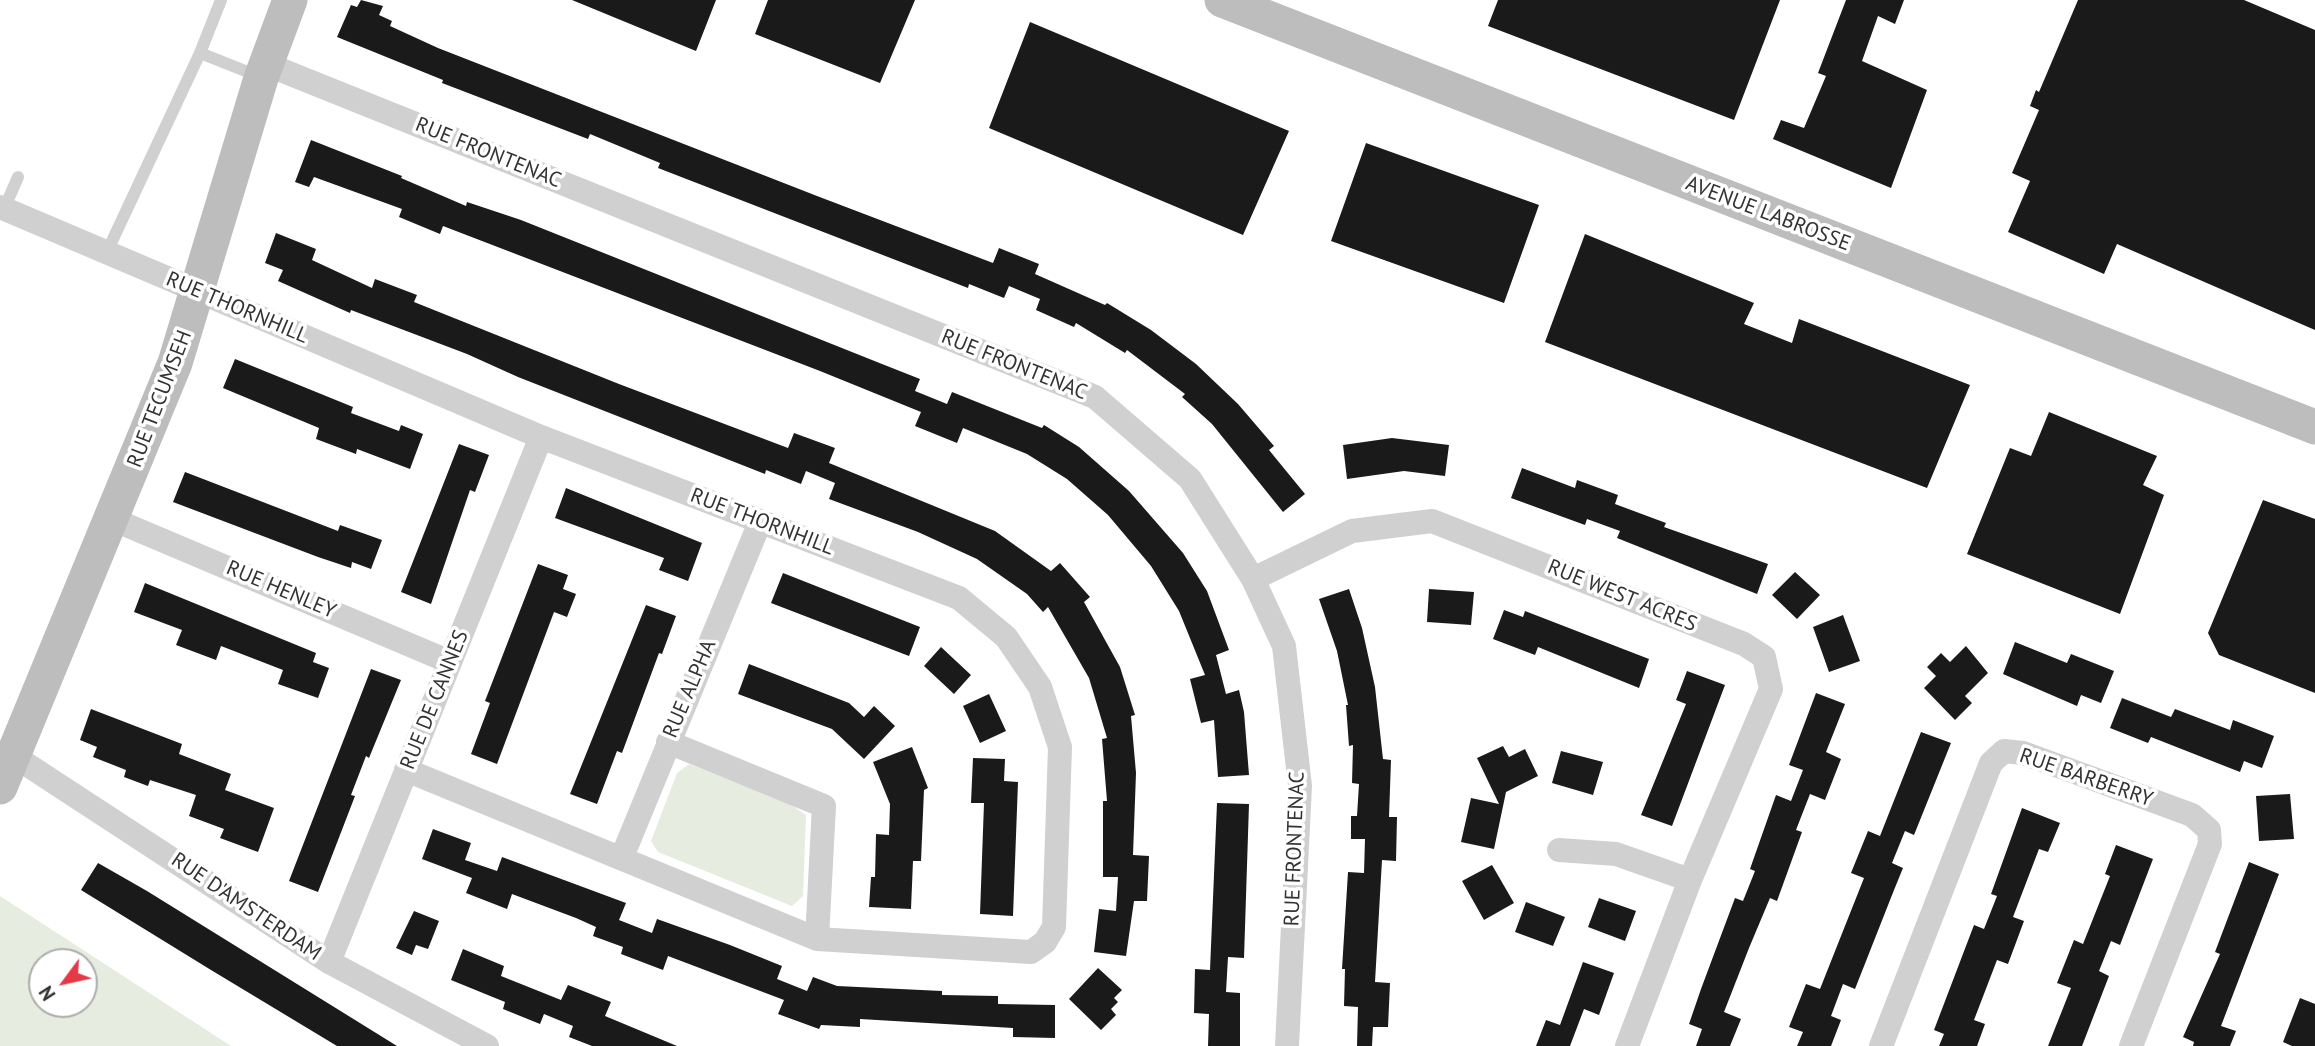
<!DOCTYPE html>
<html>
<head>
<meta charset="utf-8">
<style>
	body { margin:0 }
	#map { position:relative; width:2315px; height:1046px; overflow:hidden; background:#fff; font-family:"PT Sans",sans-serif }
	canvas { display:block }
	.north { position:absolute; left:28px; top:948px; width:70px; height:70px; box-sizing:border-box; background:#fff; border:2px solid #adadad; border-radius:50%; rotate:237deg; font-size:19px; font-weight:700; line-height:28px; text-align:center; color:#333 }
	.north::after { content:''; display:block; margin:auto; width:24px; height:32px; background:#e63946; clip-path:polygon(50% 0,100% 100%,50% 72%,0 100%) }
</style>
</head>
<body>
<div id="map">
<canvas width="2315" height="1046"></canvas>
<div class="north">N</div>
</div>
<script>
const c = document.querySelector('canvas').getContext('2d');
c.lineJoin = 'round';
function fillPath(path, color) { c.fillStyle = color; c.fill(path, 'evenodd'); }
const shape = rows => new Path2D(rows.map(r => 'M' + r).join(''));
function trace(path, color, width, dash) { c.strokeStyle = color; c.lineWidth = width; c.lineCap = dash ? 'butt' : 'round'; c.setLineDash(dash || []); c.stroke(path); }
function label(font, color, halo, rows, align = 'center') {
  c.font = font + ' "PT Sans",sans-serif'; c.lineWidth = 7; c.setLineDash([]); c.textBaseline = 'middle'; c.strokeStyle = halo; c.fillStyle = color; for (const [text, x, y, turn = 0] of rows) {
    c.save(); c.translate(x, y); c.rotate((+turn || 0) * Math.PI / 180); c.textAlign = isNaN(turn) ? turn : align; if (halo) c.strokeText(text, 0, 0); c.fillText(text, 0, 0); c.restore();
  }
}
fillPath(shape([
	[689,764,790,804,806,815,803,896,792,906,658,852,651,841,677,773],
	[0,896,231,1046,0,1046],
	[42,962,84,962,84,1004,42,1004]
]), '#e6ecdf');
fillPath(shape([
	[361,0,383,6,379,15,392,21,390,26,438,48,817,196,993,263,999,248,1039,264,1035,274,1105,305,1107,303,1151,330,1196,364,1238,404,1274,446,1269,450,1305,494,1283,512,1212,424,1182,397,1185,394,1127,350,1125,353,1076,323,1074,327,1036,310,1040,299,1009,286,1004,298,969,284,968,288,658,168,660,163,590,134,588,139,442,83,443,80,337,37,351,5,357,7],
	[572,0,716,0,696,51],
	[768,0,915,0,880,83,755,34],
	[1498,0,1780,0,1734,120,1488,26],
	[1846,0,1904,0,1895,24,1878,16,1862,61,1927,90,1891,188,1773,139,1781,120,1804,128,1826,76,1818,73],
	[2078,0,2244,0,2315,30,2315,330,2117,244,2104,274,2008,232,2030,181,2012,173,2039,110,2030,106,2036,90,2039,92],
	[1030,22,1289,131,1243,235,989,128],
	[311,140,402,176,401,178,466,206,467,202,521,220,882,364,920,379,915,391,947,404,952,392,1042,428,1044,425,1079,447,1129,491,1183,553,1207,591,1229,650,1216,655,1226,694,1239,690,1244,712,1249,775,1218,777,1214,720,1201,723,1190,679,1205,675,1179,611,1151,566,1108,515,1067,479,1027,454,963,428,957,443,915,426,921,412,820,371,443,226,440,234,399,217,402,209,314,177,309,187,295,182],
	[1366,143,1539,205,1504,303,1331,241],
	[276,233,316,249,312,260,372,288,375,279,417,295,414,302,619,384,788,448,794,433,835,448,829,463,995,531,1051,571,1060,563,1090,597,1084,602,1120,667,1135,715,1131,716,1136,773,1133,855,1149,856,1147,901,1134,901,1126,956,1094,952,1099,909,1116,911,1118,877,1103,877,1103,801,1107,801,1102,739,1107,738,1089,678,1048,607,1043,612,1027,594,977,559,918,532,829,499,835,483,806,471,801,484,766,470,765,474,518,377,467,354,351,310,350,313,278,281,283,270,265,263],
	[1585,234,1754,303,1744,324,1792,343,1799,319,1970,385,1927,488,1545,342],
	[235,359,353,407,351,413,399,431,401,425,423,434,410,469,357,449,356,454,316,439,319,428,223,388],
	[2049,412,2157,456,2143,485,2164,495,2120,614,1967,554,2010,448,2031,456],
	[1392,438,1449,445,1445,476,1404,471,1347,479,1343,445],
	[459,444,489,455,475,492,470,490,431,604,401,592],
	[1522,468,1575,488,1577,480,1618,495,1615,504,1666,523,1664,527,1768,564,1757,594,1617,538,1620,531,1587,519,1585,525,1511,498],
	[185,472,338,531,340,525,382,540,371,569,352,562,351,568,318,557,173,502],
	[566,488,702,543,688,581,659,570,664,558,555,518],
	[2263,500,2315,519,2315,693,2219,655,2208,633],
	[538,564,568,575,563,589,576,594,567,617,554,612,497,764,471,754,490,703,485,701],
	[1795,572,1820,595,1797,619,1772,595],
	[783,573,920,627,909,656,771,603],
	[145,583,316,653,313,662,329,668,318,698,278,684,283,670,221,646,216,660,176,645,182,630,134,612],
	[1349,589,1362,628,1375,687,1383,759,1391,760,1389,817,1397,817,1396,861,1382,860,1375,982,1390,983,1388,1027,1373,1027,1372,1046,1357,1046,1358,1007,1344,1006,1345,969,1342,969,1348,872,1364,873,1365,839,1351,839,1351,816,1357,816,1359,784,1352,783,1353,745,1349,746,1346,705,1348,705,1337,651,1319,599],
	[1429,589,1474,592,1471,625,1427,622],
	[646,605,676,616,662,654,659,653,622,753,617,751,597,804,570,794],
	[1504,610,1523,617,1525,611,1649,659,1639,688,1538,647,1535,655,1493,639],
	[1843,615,1860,661,1829,672,1813,627],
	[2015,642,2067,663,2071,654,2114,671,2101,703,2081,695,2077,706,2003,674],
	[1966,646,1988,673,1965,696,1972,703,1955,720,1924,688,1936,676,1927,667,1941,653,1950,662],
	[941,647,971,675,954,694,924,666],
	[749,664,849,703,864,717,874,706,895,726,864,759,832,729,738,694],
	[371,669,401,680,369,758,366,756,351,795,355,796,318,892,289,881],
	[1687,671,1725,685,1672,826,1641,815,1686,704,1676,700],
	[1816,693,1845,704,1826,752,1841,759,1825,800,1810,794,1796,830,1802,832,1777,901,1770,898,1749,948,1724,1012,1741,1019,1730,1046,1696,1046,1702,1029,1689,1024,1701,989,1735,898,1743,901,1755,871,1750,869,1776,795,1791,801,1803,770,1789,765],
	[989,694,1006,731,980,743,963,706],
	[2122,698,2171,717,2175,709,2230,730,2233,720,2274,736,2262,768,2244,761,2240,772,2151,737,2148,743,2110,728],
	[91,709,182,744,179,754,231,774,225,790,274,808,258,852,220,838,224,829,189,816,196,795,150,780,148,786,124,777,126,770,93,757,97,747,80,740],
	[1921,732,1951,743,1914,835,1905,831,1892,863,1903,868,1894,890,1855,989,1843,984,1831,1016,1841,1020,1831,1046,1797,1046,1803,1032,1789,1027,1806,984,1820,989,1864,878,1851,873,1868,831,1880,836],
	[1503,746,1509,757,1525,749,1538,776,1506,792,1494,849,1461,842,1471,798,1499,804,1477,758],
	[912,747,928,788,924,790,921,861,913,861,911,909,869,907,871,877,875,877,876,834,889,835,890,804,873,762],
	[1561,751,1603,762,1593,795,1552,783],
	[973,758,1005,759,1004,781,1018,782,1013,916,980,914,984,803,971,803],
	[2290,794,2294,839,2259,841,2256,796],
	[1217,803,1249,804,1244,958,1228,957,1226,992,1240,993,1240,1046,1208,1046,1209,1014,1194,1013,1195,969,1210,970],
	[2022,808,2060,823,2048,852,2039,849,2013,917,2024,921,2008,964,1997,960,1974,1020,1985,1024,1977,1046,1939,1046,1944,1034,1934,1030,1974,925,1984,929,1997,896,1991,894],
	[433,829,471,843,465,860,497,871,502,857,626,903,619,920,652,933,657,919,730,945,782,966,777,979,807,991,813,977,837,986,942,991,942,995,998,996,998,1004,1055,1005,1055,1038,1013,1037,1013,1028,860,1019,860,1027,821,1025,819,1029,778,1014,784,1000,668,956,663,970,621,954,623,947,593,936,596,927,576,918,512,894,507,909,466,893,472,878,422,859],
	[2116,845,2153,859,2120,945,2111,941,2099,971,2109,976,2082,1046,2048,1046,2071,988,2057,983,2074,940,2083,944,2110,876,2105,874],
	[2249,862,2279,874,2221,1026,2236,1031,2230,1046,2193,1046,2194,1042,2183,1037,2220,954,2215,952],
	[98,863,147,891,397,1046,337,1046,211,970,81,890],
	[1492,865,1514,903,1484,920,1462,881],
	[1599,898,1636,911,1625,941,1588,927],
	[1526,902,1565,917,1553,946,1515,932],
	[414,911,439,921,428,949,416,945,412,955,396,948],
	[463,949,504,966,501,976,561,1000,568,985,611,1002,605,1016,677,1046,592,1046,569,1037,573,1026,544,1014,540,1024,503,1009,505,1002,451,980],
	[1583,962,1614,973,1599,1015,1584,1009,1570,1046,1536,1046,1546,1020,1560,1025],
	[1098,968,1122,990,1114,998,1118,1002,1111,1009,1116,1015,1101,1030,1069,999],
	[2300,998,2315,1004,2315,1046,2292,1046,2283,1042]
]), '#1a1a1a');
trace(shape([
	[200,53,258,76],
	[4,209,18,177],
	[106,254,200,53,221,0]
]), '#d0d0d0', 12);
trace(shape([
	[266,64,1095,397,1190,479,1253,579,1284,646,1300,786,1287,1046],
	[0,207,541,437,959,598,1006,637,1040,687,1060,747,1054,927,1045,942,1031,952,817,939,406,770],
	[112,519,450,662],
	[1253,579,1352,531,1432,521,1744,644,1764,657,1771,689,1690,880,1627,1046],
	[668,742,824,806,817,939],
	[14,756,329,962,487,1046],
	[1559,850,1616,854,1690,880],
	[622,857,760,522],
	[329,962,541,437],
	[1881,1046,1991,763,2004,751,2023,753,2192,815,2209,830,2210,844,2131,1046]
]), '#d0d0d0', 24);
trace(shape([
	[1222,0,2315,427],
	[0,787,175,363,261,78,290,0]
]), '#bdbdbd', 35);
label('21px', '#333', '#fff', [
	["RUE FRONTENAC",488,153,22],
	["AVENUE LABROSSE",1768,214,21],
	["RUE THORNHILL",237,308,23],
	["RUE FRONTENAC",1014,365,22],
	["RUE TECUMSEH",160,399,-69],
	["RUE THORNHILL",762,522,21],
	["RUE HENLEY",281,590,23],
	["RUE WEST ACRES",1622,596,22],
	["RUE ALPHA",690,689,-67],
	["RUE DE CANNES",435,700,-68],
	["RUE BARBERRY",2086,778,19],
	["RUE FRONTENAC",1295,849,-88],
	["RUE D'AMSTERDAM",246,907,34]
]);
</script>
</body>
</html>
